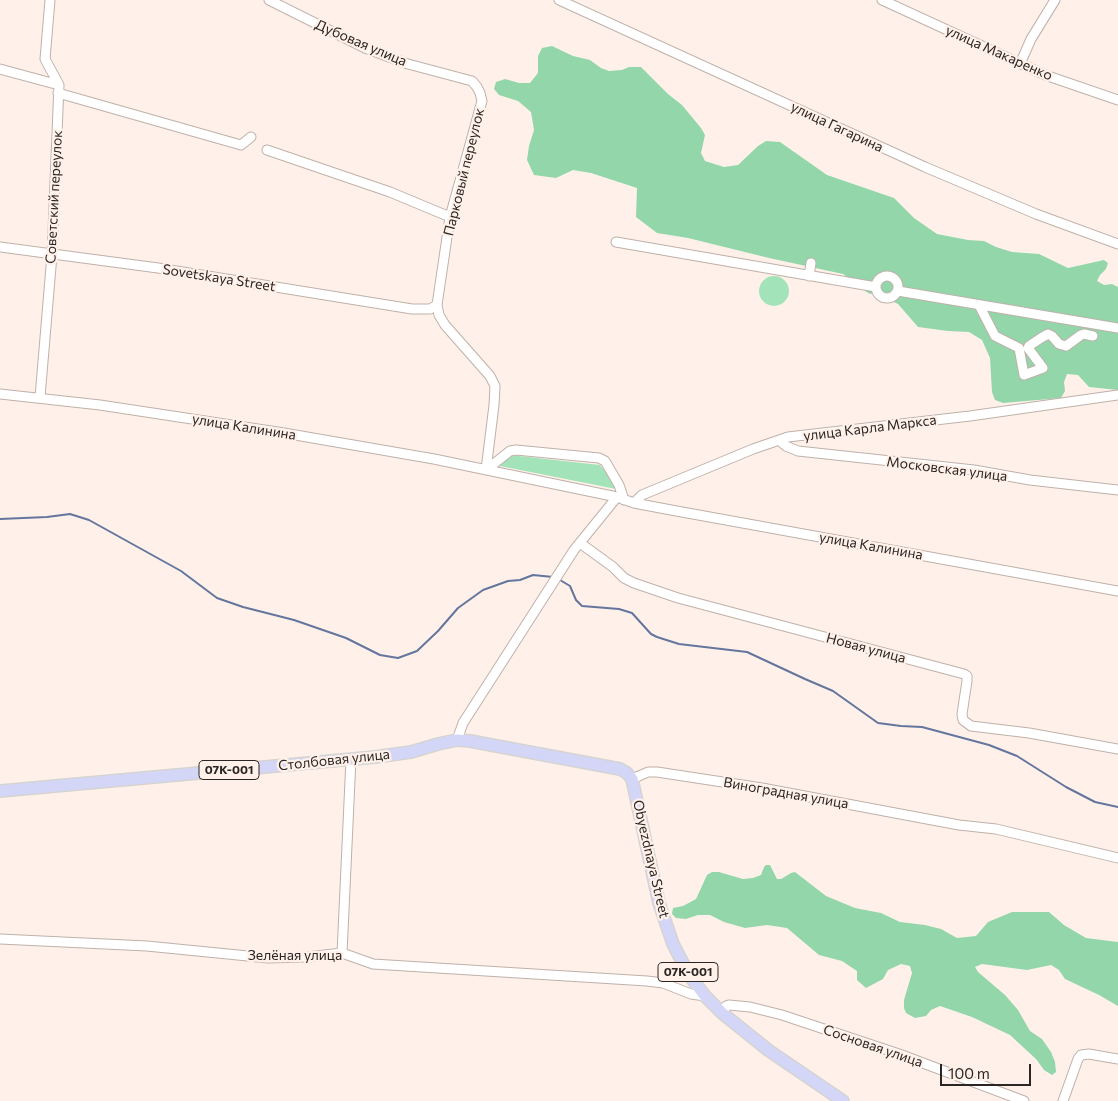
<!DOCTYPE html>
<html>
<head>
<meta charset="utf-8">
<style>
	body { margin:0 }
	#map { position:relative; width:1118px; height:1101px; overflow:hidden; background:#fff1e9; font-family:Commissioner,sans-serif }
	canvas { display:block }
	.scale { position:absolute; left:940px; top:1064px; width:91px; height:22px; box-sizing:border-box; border:2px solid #2b2623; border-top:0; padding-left:6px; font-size:15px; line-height:18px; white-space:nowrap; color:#2b2623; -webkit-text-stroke:4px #fff1e9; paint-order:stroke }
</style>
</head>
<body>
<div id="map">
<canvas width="1118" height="1101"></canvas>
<div class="scale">100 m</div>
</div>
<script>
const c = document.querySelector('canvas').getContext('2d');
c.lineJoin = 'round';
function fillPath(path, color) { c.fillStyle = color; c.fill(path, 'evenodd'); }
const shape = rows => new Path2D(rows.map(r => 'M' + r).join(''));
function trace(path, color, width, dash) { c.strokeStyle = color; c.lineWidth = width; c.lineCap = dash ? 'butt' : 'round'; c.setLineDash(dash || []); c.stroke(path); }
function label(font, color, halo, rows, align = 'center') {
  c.font = font + ' Commissioner,sans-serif'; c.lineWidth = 4.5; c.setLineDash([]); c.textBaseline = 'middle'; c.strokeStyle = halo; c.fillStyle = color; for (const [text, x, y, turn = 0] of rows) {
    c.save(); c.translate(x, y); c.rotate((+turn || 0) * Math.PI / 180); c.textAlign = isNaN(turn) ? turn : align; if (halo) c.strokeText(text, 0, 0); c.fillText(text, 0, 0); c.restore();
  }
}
fillPath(shape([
	'759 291a15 15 0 1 1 30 0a15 15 0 1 1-30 0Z',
	[510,455,600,465,617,487,616,489,500,466,500,463]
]), '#a3e3b9');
fillPath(shape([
	[552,46,573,56,590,60,601,68,609,71,622,70,629,67,641,67,668,94,682,105,701,128,705,135,701,153,705,161,724,167,738,165,758,146,766,141,780,142,827,175,894,198,914,218,937,234,968,240,984,241,996,247,1012,252,1039,254,1068,268,1104,260,1108,263,1106,269,1100,275,1097,281,1104,285,1112,284,1118,287,1118,390,1089,387,1078,375,1067,374,1064,382,1065,391,1061,398,1003,403,995,400,992,392,990,358,982,340,969,332,948,331,918,327,898,304,886,298,868,293,843,274,769,258,688,238,657,233,636,217,637,188,591,173,573,170,556,178,534,175,527,160,529,146,534,130,531,112,518,101,499,95,494,89,496,82,505,79,519,83,530,83,538,73,538,56,542,48],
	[766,865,770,865,777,879,781,879,791,873,795,872,826,896,855,908,881,913,900,922,925,925,941,929,957,938,976,936,988,922,1012,912,1049,912,1064,925,1086,938,1118,942,1118,1006,1099,995,1065,979,1059,970,1051,965,1027,970,982,964,975,967,978,972,1005,995,1018,1010,1030,1031,1042,1039,1051,1052,1055,1062,1056,1072,1052,1075,1044,1070,1036,1059,1010,1035,972,1017,940,1006,931,1010,926,1016,915,1018,906,1013,904,1008,904,1000,912,973,910,966,901,964,888,970,883,979,866,988,857,980,857,971,842,961,819,955,787,928,767,925,745,928,724,922,710,915,698,915,686,919,676,918,672,914,673,908,683,906,696,899,707,875,712,872,719,872,743,879,753,878,761,875,764,867]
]), '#92d6aa');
trace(shape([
	[0,519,47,517,70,514,89,520,181,571,217,598,243,607,294,620,346,638,380,655,398,658,417,651,438,631,458,608,483,590,508,581,520,580,533,575,553,577],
	[560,580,570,586,576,600,582,606,619,609,632,613,651,634,657,637,679,644,747,652,805,679,833,691,878,723,901,726,922,727,989,745,1017,756,1066,787,1095,802,1118,807]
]), '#64759e', 2);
const minor = shape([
	[269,0,365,48,408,64,472,81,477,87,480,93,482,101,450,217,437,305,439,315,445,325,490,376,495,386,494,405,486,470],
	[559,0,925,167,1036,214,1118,244],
	[882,0,1045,75,1118,100],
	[1020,64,1031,39,1055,0],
	[0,69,59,85],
	[58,93,241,145,251,137],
	[267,150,390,192,450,217],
	[616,242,876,287],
	[0,247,158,268,412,309,430,309,437,305],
	[809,276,811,263],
	'876 287a11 11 0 1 1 22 0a11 11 0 1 1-22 0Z',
	[898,291,1118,328],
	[979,305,995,336,1019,348,1024,375,1043,368,1028,348,1029,346,1041,338,1048,334,1052,336,1059,344,1066,346,1081,335,1084,334,1093,336],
	[0,394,100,405,284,433,434,459,617,497,634,503,671,510,1118,591],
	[40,397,52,255,59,85,45,59,50,0],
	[779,440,786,446,798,451,974,470,1030,480,1118,490],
	[486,470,510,451,516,450,599,458,605,461,619,485,624,500],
	[634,503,642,495,753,449,788,437,970,416,1118,395],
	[580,543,613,567,624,578,634,583,678,598,964,674,967,676,967,681,962,714,963,720,971,726,1029,733,1118,749],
	[457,740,463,723,574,550,617,497],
	[632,779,648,772,657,772,762,788,959,825,996,829,1118,858],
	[0,939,147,946,268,958,307,957,342,953,373,964,647,981,663,983,691,994,705,996],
	[342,953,351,759],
	[722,1013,726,1006,729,1005,750,1007,782,1015,899,1054,1024,1101],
	[1063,1101,1078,1059,1081,1055,1089,1054,1118,1059]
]);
const major = shape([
	[0,791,375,757,411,752,438,744,457,740,470,741,620,769,627,773,632,779,659,903,673,944,689,975,705,996,722,1013,768,1050,843,1101]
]);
trace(minor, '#bfb1aa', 11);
trace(major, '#d5d4d3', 14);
trace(minor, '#fff', 9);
trace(major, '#d4d6f7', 11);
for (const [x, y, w] of [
	[229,770,60],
	[688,972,60]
]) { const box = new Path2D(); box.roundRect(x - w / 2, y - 9.5, w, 19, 4); c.fillStyle = '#fff1e9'; c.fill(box); trace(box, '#2b2623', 1); }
label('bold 12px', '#2b2623', null, [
	["07К-001",229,770],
	["07К-001",688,972]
]);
label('14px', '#2b2623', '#fff1e9', [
	["Дубовая улица",361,43,23],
	["улица Макаренко",999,53,24],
	["улица Гагарина",837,127,25],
	["Парковый переулок",464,172,-76],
	["Советский переулок",54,197,-87],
	["Sovetskaya Street",219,278,9],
	["улица Калинина",244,427,9],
	["улица Карла Маркса",870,428,-7],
	["Московская улица",947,469,7],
	["улица Калинина",871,546,10],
	["Новая улица",866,648,15],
	["Столбовая улица",334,760,-6],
	["Виноградная улица",786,793,10],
	["Obyezdnaya Street",651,859,77],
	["Зелёная улица",295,955],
	["Сосновая улица",873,1046,19]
]);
</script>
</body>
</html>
